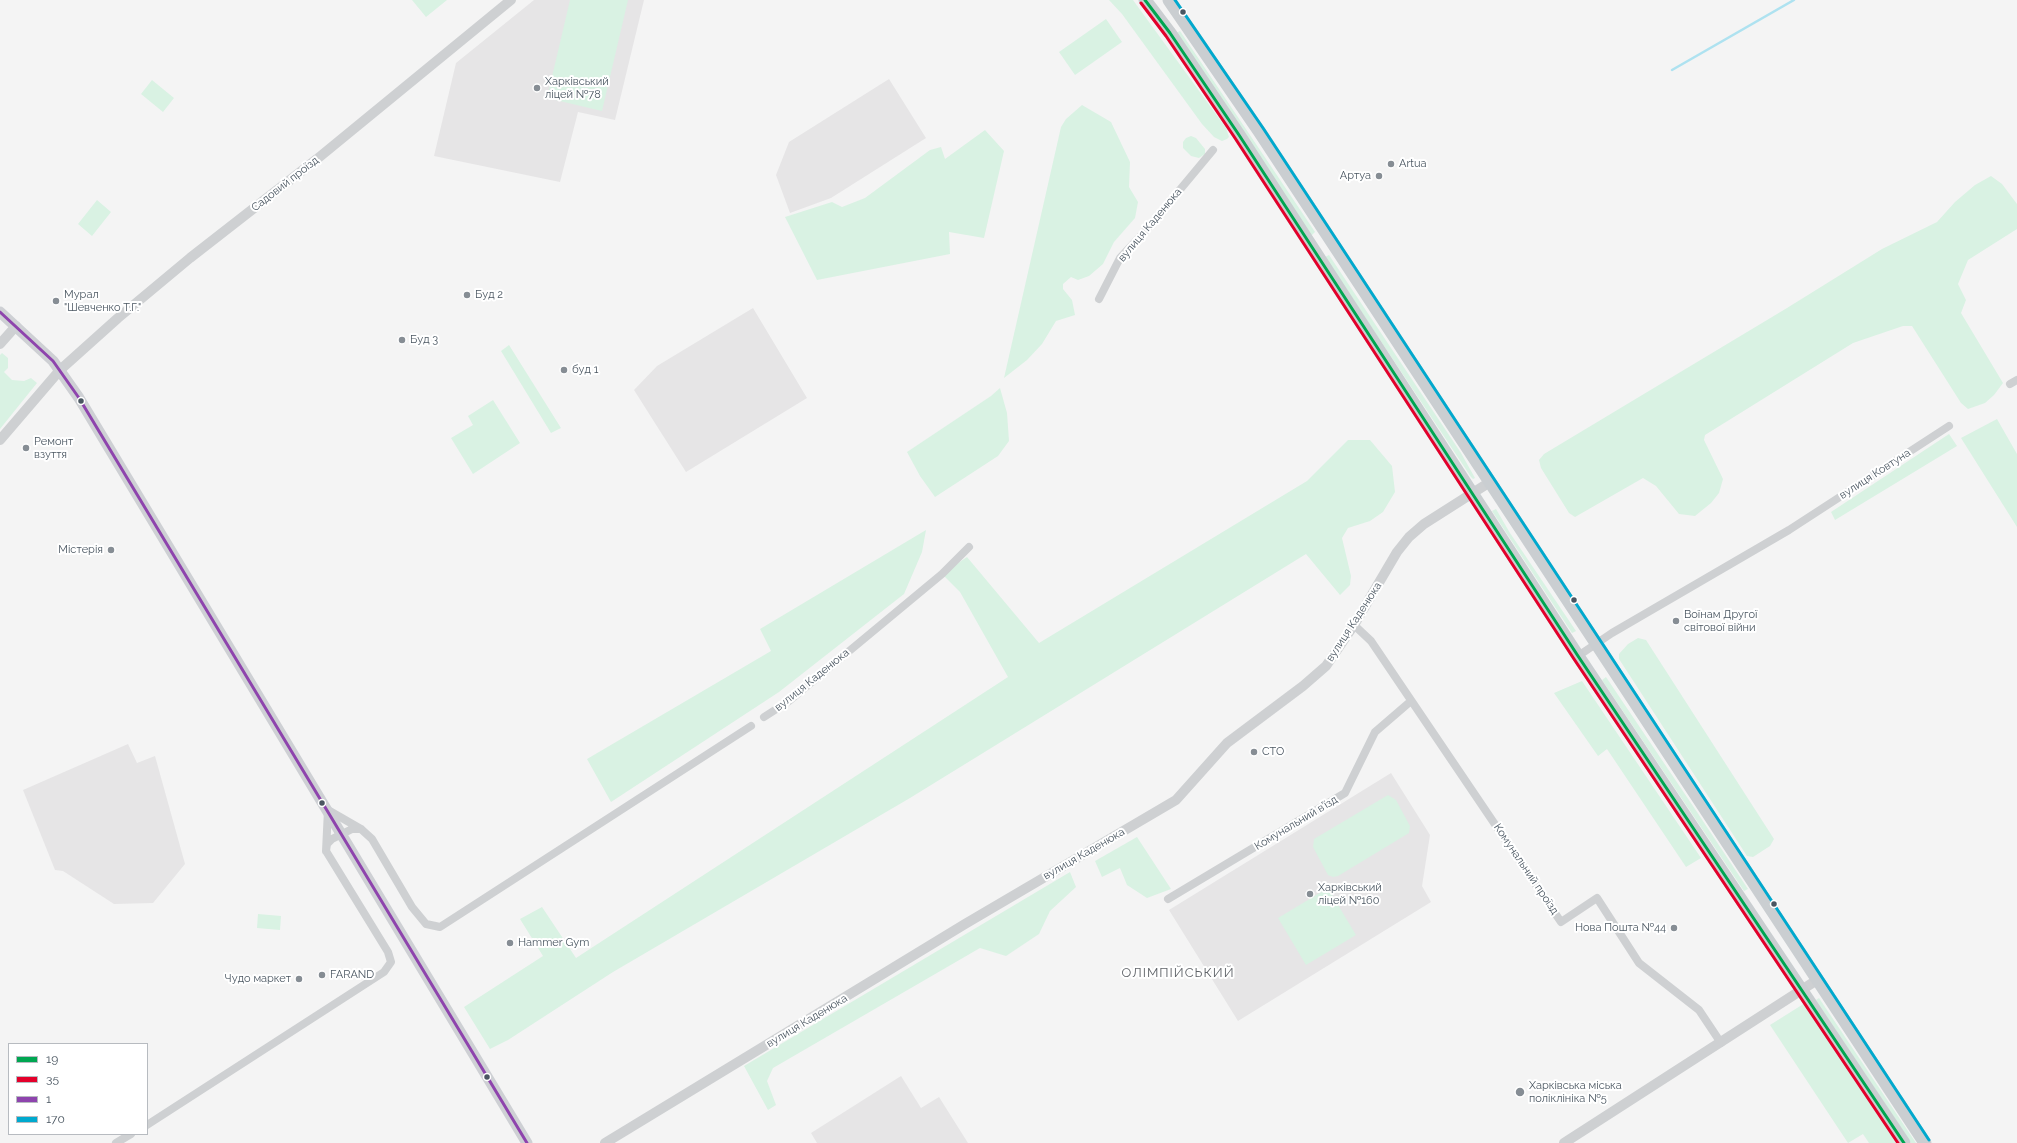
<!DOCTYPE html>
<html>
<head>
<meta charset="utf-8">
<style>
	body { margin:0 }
	#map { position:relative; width:2017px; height:1143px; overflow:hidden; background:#f4f4f4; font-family:Raleway,sans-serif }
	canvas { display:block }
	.legend { position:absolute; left:8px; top:1043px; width:140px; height:92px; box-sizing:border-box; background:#fff; border:1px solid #b7bbc0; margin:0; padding:5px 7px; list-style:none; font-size:12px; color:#4a5661 }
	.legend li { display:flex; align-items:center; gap:8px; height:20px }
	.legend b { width:20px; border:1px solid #b7bbc0 }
</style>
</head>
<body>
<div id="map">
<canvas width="2017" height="1143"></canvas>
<ul class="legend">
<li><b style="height:5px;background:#00a651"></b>19</li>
<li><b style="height:5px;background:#e4002b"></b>35</li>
<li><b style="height:5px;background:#8e44ad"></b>1</li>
<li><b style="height:5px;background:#00a9ce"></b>170</li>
</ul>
</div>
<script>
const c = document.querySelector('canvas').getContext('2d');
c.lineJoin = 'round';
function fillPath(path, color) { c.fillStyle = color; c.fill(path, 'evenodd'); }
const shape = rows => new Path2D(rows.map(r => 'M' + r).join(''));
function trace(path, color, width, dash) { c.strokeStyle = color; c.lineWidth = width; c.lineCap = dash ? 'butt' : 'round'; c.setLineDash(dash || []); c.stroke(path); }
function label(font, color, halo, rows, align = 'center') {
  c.font = font + ' Raleway,sans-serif'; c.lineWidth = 4; c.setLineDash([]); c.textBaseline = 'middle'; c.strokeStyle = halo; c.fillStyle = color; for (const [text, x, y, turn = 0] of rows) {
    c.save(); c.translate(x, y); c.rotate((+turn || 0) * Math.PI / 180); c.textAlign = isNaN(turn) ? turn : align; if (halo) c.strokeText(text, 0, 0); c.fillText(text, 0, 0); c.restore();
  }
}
fillPath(shape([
	[534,0,644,0,615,120,578,112,560,182,434,156,456,63],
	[889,79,926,138,831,198,790,213,776,175,789,142],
	[753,308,807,398,686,472,634,390,657,366],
	[128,744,137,763,155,756,185,864,153,903,114,904,63,871,55,870,23,790],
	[1391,773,1430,835,1422,886,1431,902,1238,1021,1169,910],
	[901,1076,921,1108,939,1097,968,1143,817,1143,811,1133]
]), '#e6e5e6');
fillPath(shape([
	[412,0,447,0,426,17],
	[570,0,628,0,602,111,547,98],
	[1109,0,1133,0,1226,128,1229,137,1227,139,1222,141,1214,137,1202,124,1122,14],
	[1106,19,1122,42,1075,75,1059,52],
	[1180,31,1301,211,1315,232,1311,236,1176,33],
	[152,80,174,98,163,112,141,94],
	[1082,105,1111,122,1130,162,1129,187,1138,202,1135,218,1114,242,1103,264,1089,276,1078,280,1071,277,1063,284,1063,289,1072,300,1075,315,1056,321,1042,344,1027,360,1004,378,1061,127,1066,119],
	[985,130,1004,151,984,238,949,232,950,254,817,280,785,217,832,202,842,207,865,198,930,150,941,147,945,159],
	[1191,136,1196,138,1205,149,1205,154,1199,158,1191,156,1183,148,1183,142,1186,138],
	[1991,176,2002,184,2017,204,2017,229,1968,260,1958,284,1966,300,1961,313,2003,383,1994,395,1985,403,1968,409,1961,403,1912,326,1903,326,1853,343,1705,435,1704,440,1723,479,1719,493,1711,503,1695,516,1679,514,1656,486,1643,478,1575,517,1569,513,1541,468,1539,460,1544,454,1787,308,1882,249,1937,222,1955,202,1975,185],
	[97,200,111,212,92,236,78,224],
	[1329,255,1461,453,1475,478,1473,479,1471,477,1325,257],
	[509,345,561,428,551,433,501,351],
	[2,353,8,358,8,368,4,372,12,380,24,381,31,378,37,383,0,429,0,355],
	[1000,388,1007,413,1009,441,998,456,935,497,920,476,907,452,991,396],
	[493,400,520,443,473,474,451,438,473,425,468,416],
	[1997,419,2017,454,2017,527,1961,438],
	[1949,434,1957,446,1835,520,1831,512],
	[1348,440,1370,440,1392,466,1395,492,1383,512,1370,521,1348,528,1342,538,1351,576,1350,585,1340,595,1306,554,910,798,613,972,508,1040,490,1049,464,1007,543,956,520,919,542,907,576,958,1008,677,960,592,942,574,967,557,1039,643,1307,481],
	[1496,509,1510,533,1576,631,1572,633,1492,511],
	[926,530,922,552,904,594,779,692,611,802,587,759,771,651,760,629],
	[1638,638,1646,640,1774,839,1770,846,1753,857,1747,856,1619,659,1619,654,1628,644],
	[1606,677,1697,812,1748,889,1744,891,1602,680],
	[1582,681,1701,858,1686,867,1607,749,1598,756,1554,693],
	[1388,795,1396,800,1410,826,1409,833,1338,876,1333,877,1328,875,1313,847,1314,839],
	[1137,837,1171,889,1147,898,1127,885,1120,868,1102,877,1095,861],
	[1070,872,1076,887,1050,911,1039,934,1006,956,980,948,773,1068,767,1081,776,1105,768,1110,744,1066],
	[1328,888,1356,935,1306,965,1278,918],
	[258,914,281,916,280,930,257,928],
	[1819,998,1916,1143,1911,1143,1816,1000],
	[1805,1003,1898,1143,1869,1143,1863,1134,1848,1143,1770,1025]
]), '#d9f2e3');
trace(shape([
	[1672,70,1794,0]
]), '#aee2f0', 2.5);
trace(shape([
	[1099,299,1120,258,1148,228,1213,150],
	[2010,384,2017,380],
	[1354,625,1371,641,1561,922,1597,898,1639,963,1699,1010,1721,1043],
	[1578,656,1612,633,1789,530,1949,426],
	[764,717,789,701,942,574,969,547],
	[326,851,328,810,361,829,372,839,412,907,426,924,440,927,751,726],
	[1168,899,1345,793,1375,732,1411,701],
	[147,1125,384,972,391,962,388,952,326,851,327,844,332,839,352,829,361,829],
	[116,1143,131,1134]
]), '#ced0d2', 8);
trace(shape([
	[0,344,16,326],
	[0,440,60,370,118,318,190,258,317,159,511,0],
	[605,1143,965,924,1176,800,1227,743,1303,686,1326,666,1354,625,1397,552,1409,537,1424,524,1490,482],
	[1564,1143,1817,980]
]), '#ced0d2', 10);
trace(shape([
	[0,312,53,361,79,398,527,1143]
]), '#ced0d4', 11);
trace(shape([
	[1145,0,1170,33,1239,135,1578,656,1904,1143],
	[1169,0,1259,131,1925,1143]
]), '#caced1', 13);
trace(shape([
	[1145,0,1170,33,1239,135,1578,656,1904,1143]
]), '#00a651', 3);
trace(shape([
	[1141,3,1166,36,1235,138,1574,659,1898,1143]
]), '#e4002b', 3);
trace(shape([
	[0,312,53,361,79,398,527,1143]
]), '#8e44ad', 3);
trace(shape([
	[1175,0,1263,128,1929,1140]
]), '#00a9ce', 3);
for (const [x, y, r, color] of [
	[1183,12,3.5,"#4a5661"],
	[537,88,4,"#868d94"],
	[1391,164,4,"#868d94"],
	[1379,176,4,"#868d94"],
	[467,295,4,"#868d94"],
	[56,301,4,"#868d94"],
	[402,340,4,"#868d94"],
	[564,370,4,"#868d94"],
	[81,401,3.5,"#4a5661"],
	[26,448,4,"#868d94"],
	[111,550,4,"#868d94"],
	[1574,600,3.5,"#4a5661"],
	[1676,621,4,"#868d94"],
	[1254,752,4,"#868d94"],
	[322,803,3.5,"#4a5661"],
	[1310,894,4,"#868d94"],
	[1774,904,3.5,"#4a5661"],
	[1674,928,4,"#868d94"],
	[510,943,4,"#868d94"],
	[322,975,4,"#868d94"],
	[299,979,4,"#868d94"],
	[487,1077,3.5,"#4a5661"],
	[1520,1092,5,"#868d94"]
]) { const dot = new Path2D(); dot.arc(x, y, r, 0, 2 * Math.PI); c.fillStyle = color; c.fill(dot); trace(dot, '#fff', 1.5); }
label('11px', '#4a5661', '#fff', [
	["Харківський",545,82],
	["ліцей №78",545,95],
	["Artua",1399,164],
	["Артуа",1371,176,"right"],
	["Мурал",64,295],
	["\"Шевченко Т.Г.\"",64,308],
	["Буд 2",475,295],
	["Буд 3",410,340],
	["буд 1",572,370],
	["Ремонт",34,442],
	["взуття",34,455],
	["Містерія",103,550,"right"],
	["Воїнам Другої",1684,615],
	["світової війни",1684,628],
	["СТО",1262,752],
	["Харківський",1318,888],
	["ліцей №160",1318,901],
	["Нова Пошта №44",1666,928,"right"],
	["Hammer Gym",518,943],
	["FARAND",330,975],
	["Чудо маркет",291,979,"right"],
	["Харківська міська",1529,1086],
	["поліклініка №5",1529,1099]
], 'left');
label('11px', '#4a5661', '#fff', [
	["Садовий проїзд",285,184,-38],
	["вулиця Каденюка",1150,225,-50],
	["вулиця Ковтуна",1875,474,-33],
	["вулиця Каденюка",1354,622,-57],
	["вулиця Каденюка",812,680,-39],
	["Комунальний в’їзд",1296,823,-31],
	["вулиця Каденюка",1084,854,-30],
	["Комунальний проїзд",1526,869,56],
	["вулиця Каденюка",807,1021,-31]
]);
c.letterSpacing = '1px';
label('13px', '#5f6368', '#fff', [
	["ОЛІМПІЙСЬКИЙ",1178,973]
]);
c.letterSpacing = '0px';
</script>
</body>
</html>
